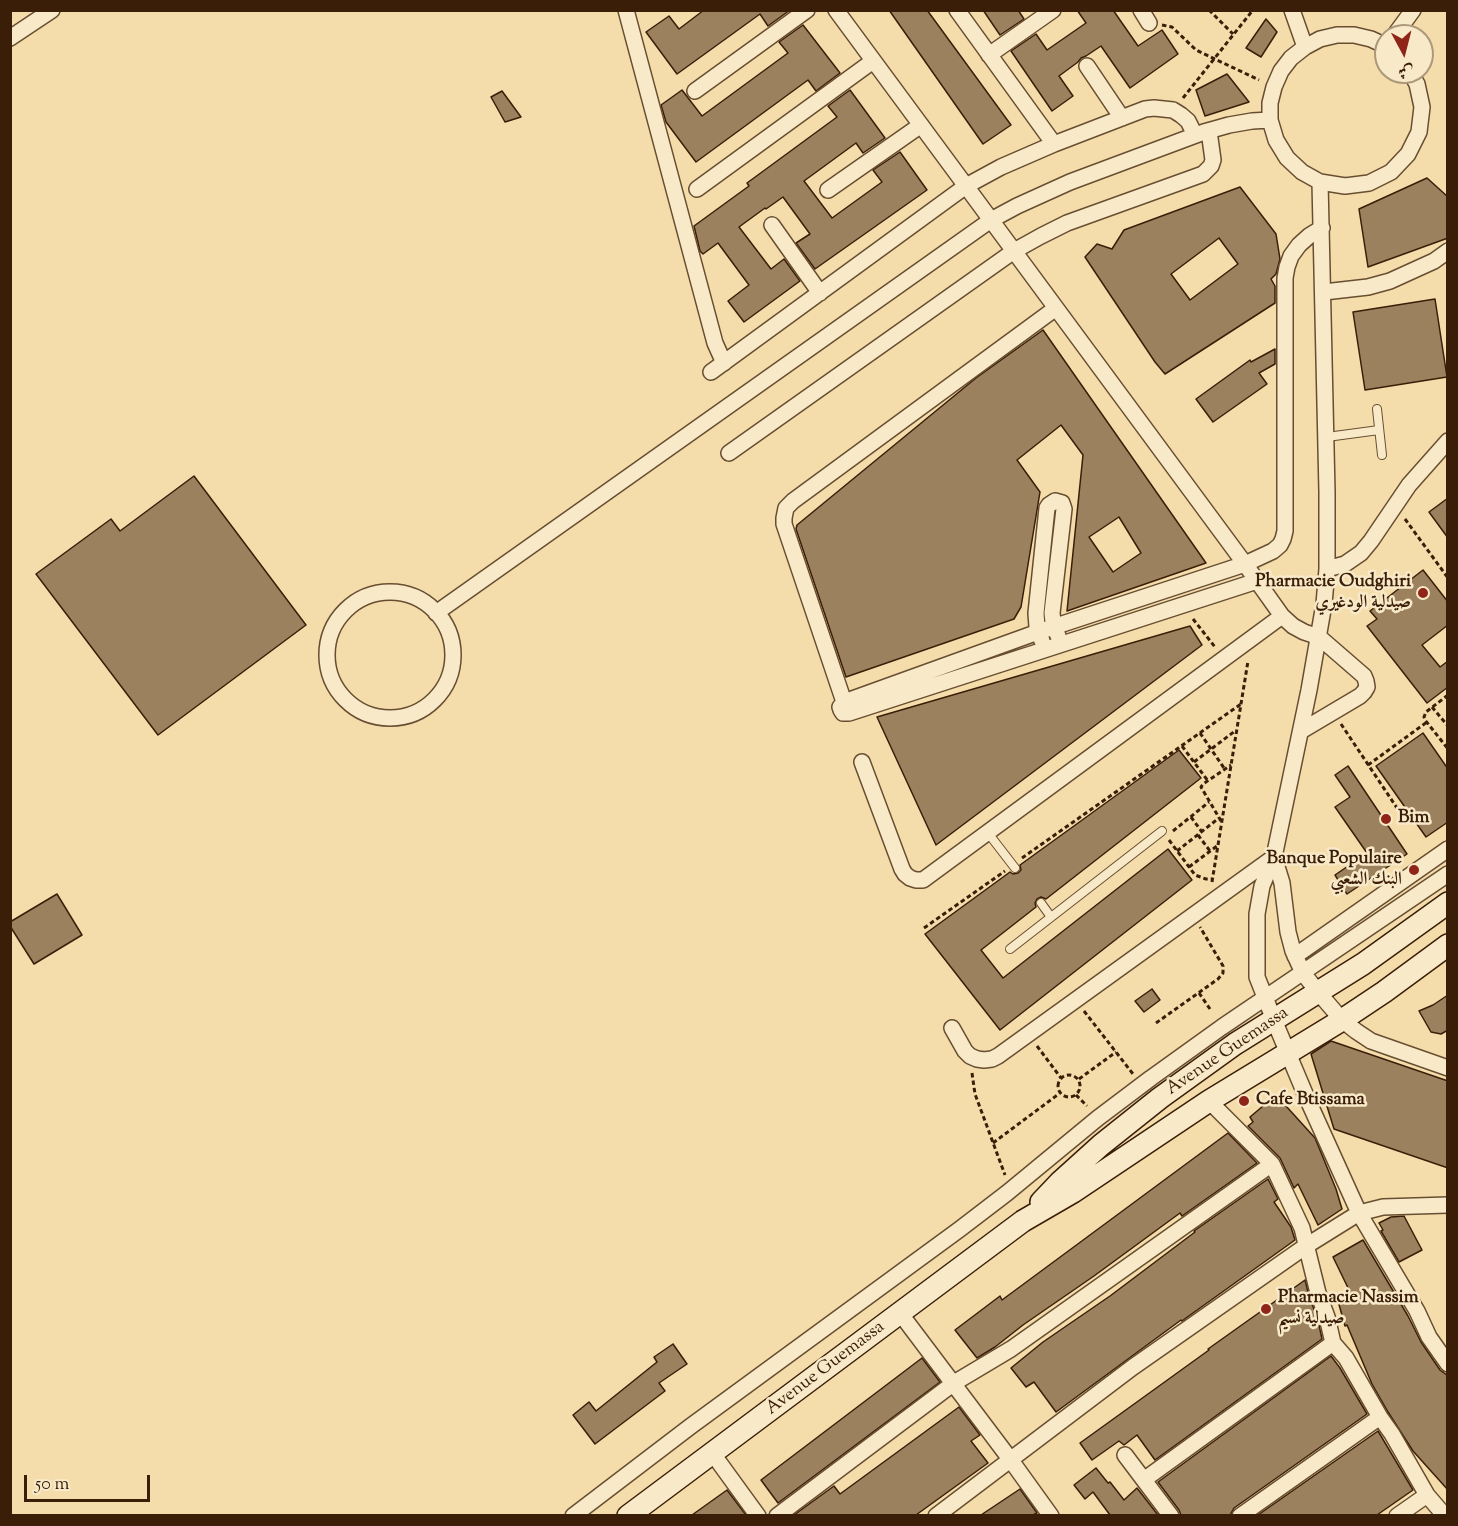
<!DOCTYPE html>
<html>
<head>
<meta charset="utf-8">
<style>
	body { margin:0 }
	#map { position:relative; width:1458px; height:1526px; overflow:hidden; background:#f4ddab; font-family:"Sorts Mill Goudy",Amiri,serif }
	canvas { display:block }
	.frame { position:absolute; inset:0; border:12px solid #3a1e08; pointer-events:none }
	.north { position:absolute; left:1374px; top:24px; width:60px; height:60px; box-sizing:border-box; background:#f8e9c8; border:2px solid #ac987b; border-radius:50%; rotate:173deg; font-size:16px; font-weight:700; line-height:24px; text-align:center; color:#3a1e08 }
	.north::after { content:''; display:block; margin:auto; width:21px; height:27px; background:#8f2418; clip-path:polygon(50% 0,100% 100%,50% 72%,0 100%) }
	.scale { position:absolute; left:24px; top:1475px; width:126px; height:27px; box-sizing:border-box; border:3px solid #3a1e08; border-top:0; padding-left:8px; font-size:18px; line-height:21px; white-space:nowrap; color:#3a1e08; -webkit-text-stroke:4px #f8e9c8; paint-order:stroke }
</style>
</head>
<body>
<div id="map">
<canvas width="1458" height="1526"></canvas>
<div class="frame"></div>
<div class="north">ش</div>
<div class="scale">50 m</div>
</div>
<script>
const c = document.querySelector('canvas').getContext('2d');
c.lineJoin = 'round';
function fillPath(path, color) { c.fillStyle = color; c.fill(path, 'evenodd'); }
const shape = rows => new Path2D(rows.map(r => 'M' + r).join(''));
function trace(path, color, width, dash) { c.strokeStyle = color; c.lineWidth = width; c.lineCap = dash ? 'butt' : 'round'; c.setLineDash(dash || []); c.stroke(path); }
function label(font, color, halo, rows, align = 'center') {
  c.font = font + ' "Sorts Mill Goudy",Amiri,serif'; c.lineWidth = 5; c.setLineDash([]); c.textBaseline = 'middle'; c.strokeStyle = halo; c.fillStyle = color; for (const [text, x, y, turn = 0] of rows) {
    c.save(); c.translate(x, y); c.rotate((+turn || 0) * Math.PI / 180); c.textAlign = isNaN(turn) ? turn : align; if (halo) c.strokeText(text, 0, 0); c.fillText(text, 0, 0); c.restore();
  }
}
const building = shape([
	[704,10,790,10,768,26,760,14,677,74,646,32,669,16,679,29,704,10],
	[889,10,927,10,1011,125,983,144,889,10],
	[983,10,1018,10,1024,19,1000,35,983,10],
	[1077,10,1113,10,1138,46,1162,30,1178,54,1130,88,1101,46,1086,56,1081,58,1078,62,1059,76,1073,96,1052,111,1011,51,1036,34,1047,50,1086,23,1077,10],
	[1266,19,1277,32,1261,57,1246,48,1266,19],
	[803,25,840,73,816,91,808,80,696,162,666,122,661,105,682,90,702,116,788,53,779,42,803,25],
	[1227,74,1249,102,1205,116,1196,90,1227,74],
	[850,90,885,138,863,153,856,143,804,181,832,218,882,182,873,170,900,152,927,190,815,269,796,243,810,234,783,197,766,209,765,208,739,227,771,269,784,259,800,281,744,322,728,301,749,285,718,243,703,254,700,251,694,226,749,186,747,183,837,117,828,106,850,90],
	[502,91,521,117,505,122,491,97,502,91],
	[1427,178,1448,197,1448,238,1368,267,1359,209,1427,178],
	[1240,187,1276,234,1280,259,1276,274,1271,279,1275,286,1275,303,1165,374,1155,362,1085,257,1097,244,1112,249,1124,230,1240,187],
	[1219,238,1238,264,1190,300,1171,274,1219,238],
	[1435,299,1447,377,1365,390,1353,312,1435,299],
	[1043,330,1206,563,1067,611,1083,455,1061,425,1017,460,1040,492,1021,607,1014,619,846,677,796,529,797,525,976,378,1043,330],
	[1119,517,1141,553,1113,572,1089,537,1119,517],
	[1275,349,1275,364,1259,373,1267,384,1213,422,1196,399,1250,360,1251,362,1275,349],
	[194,476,306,625,158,735,36,574,111,519,120,531,194,476],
	[1448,498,1448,538,1429,512,1448,498],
	[1423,570,1448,602,1448,625,1422,645,1440,667,1448,661,1448,687,1427,703,1367,626,1377,619,1370,611,1423,570],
	[1190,626,1202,645,936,845,877,717,1190,626],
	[1423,733,1448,769,1448,822,1426,837,1376,766,1423,733],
	[1179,750,1201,778,1046,899,1041,897,1037,899,1035,903,1036,907,981,950,1003,978,1168,849,1192,880,1000,1030,925,934,1010,872,1013,874,1018,873,1021,870,1020,865,1179,750],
	[1348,766,1407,854,1347,894,1335,875,1367,853,1335,807,1350,797,1335,775,1348,766],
	[57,894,82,935,34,964,10,926,10,922,57,894],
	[1152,989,1160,1000,1144,1012,1135,1001,1152,989],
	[1448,995,1448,1030,1441,1034,1431,1032,1419,1011,1433,1005,1448,995],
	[1331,1041,1448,1081,1448,1168,1334,1129,1311,1054,1331,1041],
	[1276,1095,1315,1138,1336,1189,1342,1209,1318,1225,1298,1184,1294,1188,1280,1158,1248,1126,1253,1122,1250,1117,1276,1095],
	[1228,1133,1257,1163,1182,1216,1180,1213,1094,1276,1023,1325,995,1347,977,1358,955,1330,1000,1296,1002,1300,1025,1283,1228,1133],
	[1268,1179,1278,1199,1274,1202,1291,1227,1295,1240,1186,1318,1182,1321,1181,1320,1056,1412,1034,1382,1026,1387,1011,1368,1043,1342,1110,1296,1195,1232,1194,1231,1268,1179],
	[1404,1216,1422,1250,1399,1262,1381,1231,1383,1230,1379,1223,1391,1217,1404,1216],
	[1363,1240,1408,1316,1421,1342,1440,1370,1448,1376,1448,1490,1413,1451,1388,1412,1372,1384,1347,1325,1345,1326,1338,1301,1351,1294,1333,1257,1363,1240],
	[1305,1280,1309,1296,1318,1320,1322,1339,1155,1460,1137,1435,1124,1445,1119,1441,1092,1460,1080,1443,1209,1350,1208,1349,1305,1280],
	[673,1344,687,1364,659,1383,665,1391,595,1444,573,1415,589,1402,596,1411,657,1362,654,1357,673,1344],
	[1331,1356,1340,1368,1367,1414,1234,1508,1230,1515,1181,1515,1179,1510,1158,1482,1331,1356],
	[922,1358,940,1382,778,1503,761,1480,922,1358],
	[959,1407,980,1435,971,1441,988,1463,916,1515,794,1515,834,1486,840,1494,959,1407],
	[1378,1431,1413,1490,1377,1515,1258,1515,1378,1431],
	[1096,1468,1108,1483,1110,1482,1124,1500,1137,1488,1158,1515,1110,1515,1093,1492,1085,1499,1074,1485,1096,1468],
	[1020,1489,1037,1513,1033,1515,981,1515,1020,1489],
	[727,1490,746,1515,692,1515,727,1490]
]);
fillPath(building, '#9b815d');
trace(building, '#3a1e08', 1.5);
const service = shape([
	[1377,409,1382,455],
	[1327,437,1379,430],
	[988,833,1015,868],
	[1041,903,1051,917],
	[1010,949,1162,831]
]);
const minor = shape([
	[626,10,715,343,724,363],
	[836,10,1245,564,1282,616,1293,626,1304,632,1319,637,1364,676,1366,681,1367,687,1364,692,1360,696,1301,731],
	[957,10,1054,144],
	[1141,10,1149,23],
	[1292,10,1305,47],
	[1394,36,1413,10],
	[10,38,52,10],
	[1386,46,1371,39,1354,35,1337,35,1320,39,1305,47,1291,58,1281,71,1274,87,1270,103,1270,120,1276,140,1287,158,1302,172,1320,182,1345,186,1369,183,1391,172,1408,154,1419,132,1422,107,1417,84,1410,72],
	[989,55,1053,10],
	[1087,66,1122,118],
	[695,91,807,10],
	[1320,182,1327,492,1327,569,1324,604,1309,690,1274,857,1262,886,1257,914,1257,977,1274,1020,1306,1096,1359,1213,1417,1311,1429,1337,1448,1364],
	[697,189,873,61],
	[828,190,921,125],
	[772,225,820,293],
	[1324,292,1368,287,1390,281,1434,261,1448,251],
	[711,372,966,186,1001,167,1054,144,1145,109,1154,108,1173,110,1181,115,1188,121,1195,135],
	[729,453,1014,251,1041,236,1067,223,1203,174,1211,166,1213,160,1209,131],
	[1327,569,1345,564,1361,553,1371,541,1409,485,1448,441],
	[1257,581,849,713,843,713,841,710,840,707,844,702,1038,632,1245,564,1273,551,1280,545,1283,539,1285,531,1285,278,1287,267,1291,256,1299,245,1309,236,1322,228],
	'327 655a63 63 0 1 1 126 0a63 63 0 1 1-126 0Z',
	[436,613,991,220,1017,206,1070,182,1204,132,1229,125,1252,121,1270,120],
	[1042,641,1037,627,1036,613,1047,508,1049,505,1055,501,1062,503,1064,509,1052,613,1053,622,1058,636],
	[844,702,784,524,784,518,786,508,793,501,1056,308],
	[862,762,902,869,905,874,910,878,916,880,923,880,1282,616],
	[1274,857,1282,883,1288,932,1293,951,1303,973,1318,992,1342,1020,1356,1031,1371,1041,1448,1068],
	[1295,956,1448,849],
	[952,1028,965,1051,970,1056,977,1059,984,1060,992,1059,998,1056,1274,857],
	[1209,1101,1272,1164,1302,1228,1318,1293,1327,1317,1333,1343,1346,1358,1380,1417,1392,1434,1427,1495,1445,1516],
	[900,1313,1010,1459,1051,1516],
	[713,1454,758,1516],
	[1125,1455,1171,1516],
	[1145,1479,1333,1343],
	[573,1516,691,1426,960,1229,1007,1193,1098,1118,1151,1078,1222,1027,1448,874],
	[777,1516,954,1383,1011,1349,1272,1164],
	[936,1516,1133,1367,1306,1246,1359,1213,1383,1207,1448,1205],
	[1240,1516,1380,1417],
	[1397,1516,1427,1495]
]);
const secondary = shape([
	[1041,1202,1060,1182,1101,1145,1160,1098,1235,1044,1363,964,1448,903],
	[628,1516,1023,1221,1073,1192,1209,1101,1342,1020,1384,992,1448,945]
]);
trace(service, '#684e31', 10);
trace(minor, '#684e31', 18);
trace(secondary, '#3a1e08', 24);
trace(shape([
	[1209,10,1233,34],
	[1162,25,1172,27,1196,50,1259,80],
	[1183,98,1253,10],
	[1405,519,1448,578],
	[1193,619,1215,647],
	[1448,695,1426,712,1424,717,1425,720,1448,749],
	[1432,707,1448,726],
	[1341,724,1405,820],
	[1200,733,1224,768],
	[1182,746,1208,781],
	[1194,762,1235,731],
	[1368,765,1427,722],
	[1191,817,1202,832],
	[1221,821,1201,787,1203,784,1231,765],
	[1173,831,1209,802],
	[1198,835,1210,851],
	[1169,840,1195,875,1206,879,1213,879],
	[1177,851,1219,818],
	[1022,858,1241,704],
	[1189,867,1217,846],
	[1212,882,1248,661],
	[924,928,1005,871],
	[1199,993,1210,1009],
	[1084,1011,1133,1074],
	[1156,1023,1218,979,1223,973,1223,966,1200,927],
	[1037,1046,1061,1078],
	[972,1073,975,1094,1005,1175],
	'1058 1086a11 11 0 1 1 22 0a11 11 0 1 1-22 0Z',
	[1079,1079,1116,1052],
	[1076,1095,1087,1106],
	[993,1143,1060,1093]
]), '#3a1e08', 3, [4.5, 3]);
trace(service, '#f8e9c8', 8);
trace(minor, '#f8e9c8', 15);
trace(secondary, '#f8e9c8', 21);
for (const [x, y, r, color] of [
	[1423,593,6,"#8f2418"],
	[1386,819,6,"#8f2418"],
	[1414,870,6,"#8f2418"],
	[1244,1101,6,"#8f2418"],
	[1266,1309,6,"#8f2418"]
]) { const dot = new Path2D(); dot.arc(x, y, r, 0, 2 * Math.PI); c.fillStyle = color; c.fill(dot); trace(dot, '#f8e9c8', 2); }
label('bold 18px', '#3a1e08', '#f8e9c8', [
	["Pharmacie Oudghiri",1411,583,"right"],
	["صيدلية الودغيري",1411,604,"right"],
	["Bim",1398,819],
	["Banque Populaire",1402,860,"right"],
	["البنك الشعبي",1402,881,"right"],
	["Cafe Btissama",1256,1101],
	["Pharmacie Nassim",1278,1299],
	["صيدلية نسيم",1278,1320]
], 'left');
label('18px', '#3a1e08', '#f8e9c8', [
	["Avenue Guemassa",1228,1052,-34],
	["Avenue Guemassa",826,1369,-37]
]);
</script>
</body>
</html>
